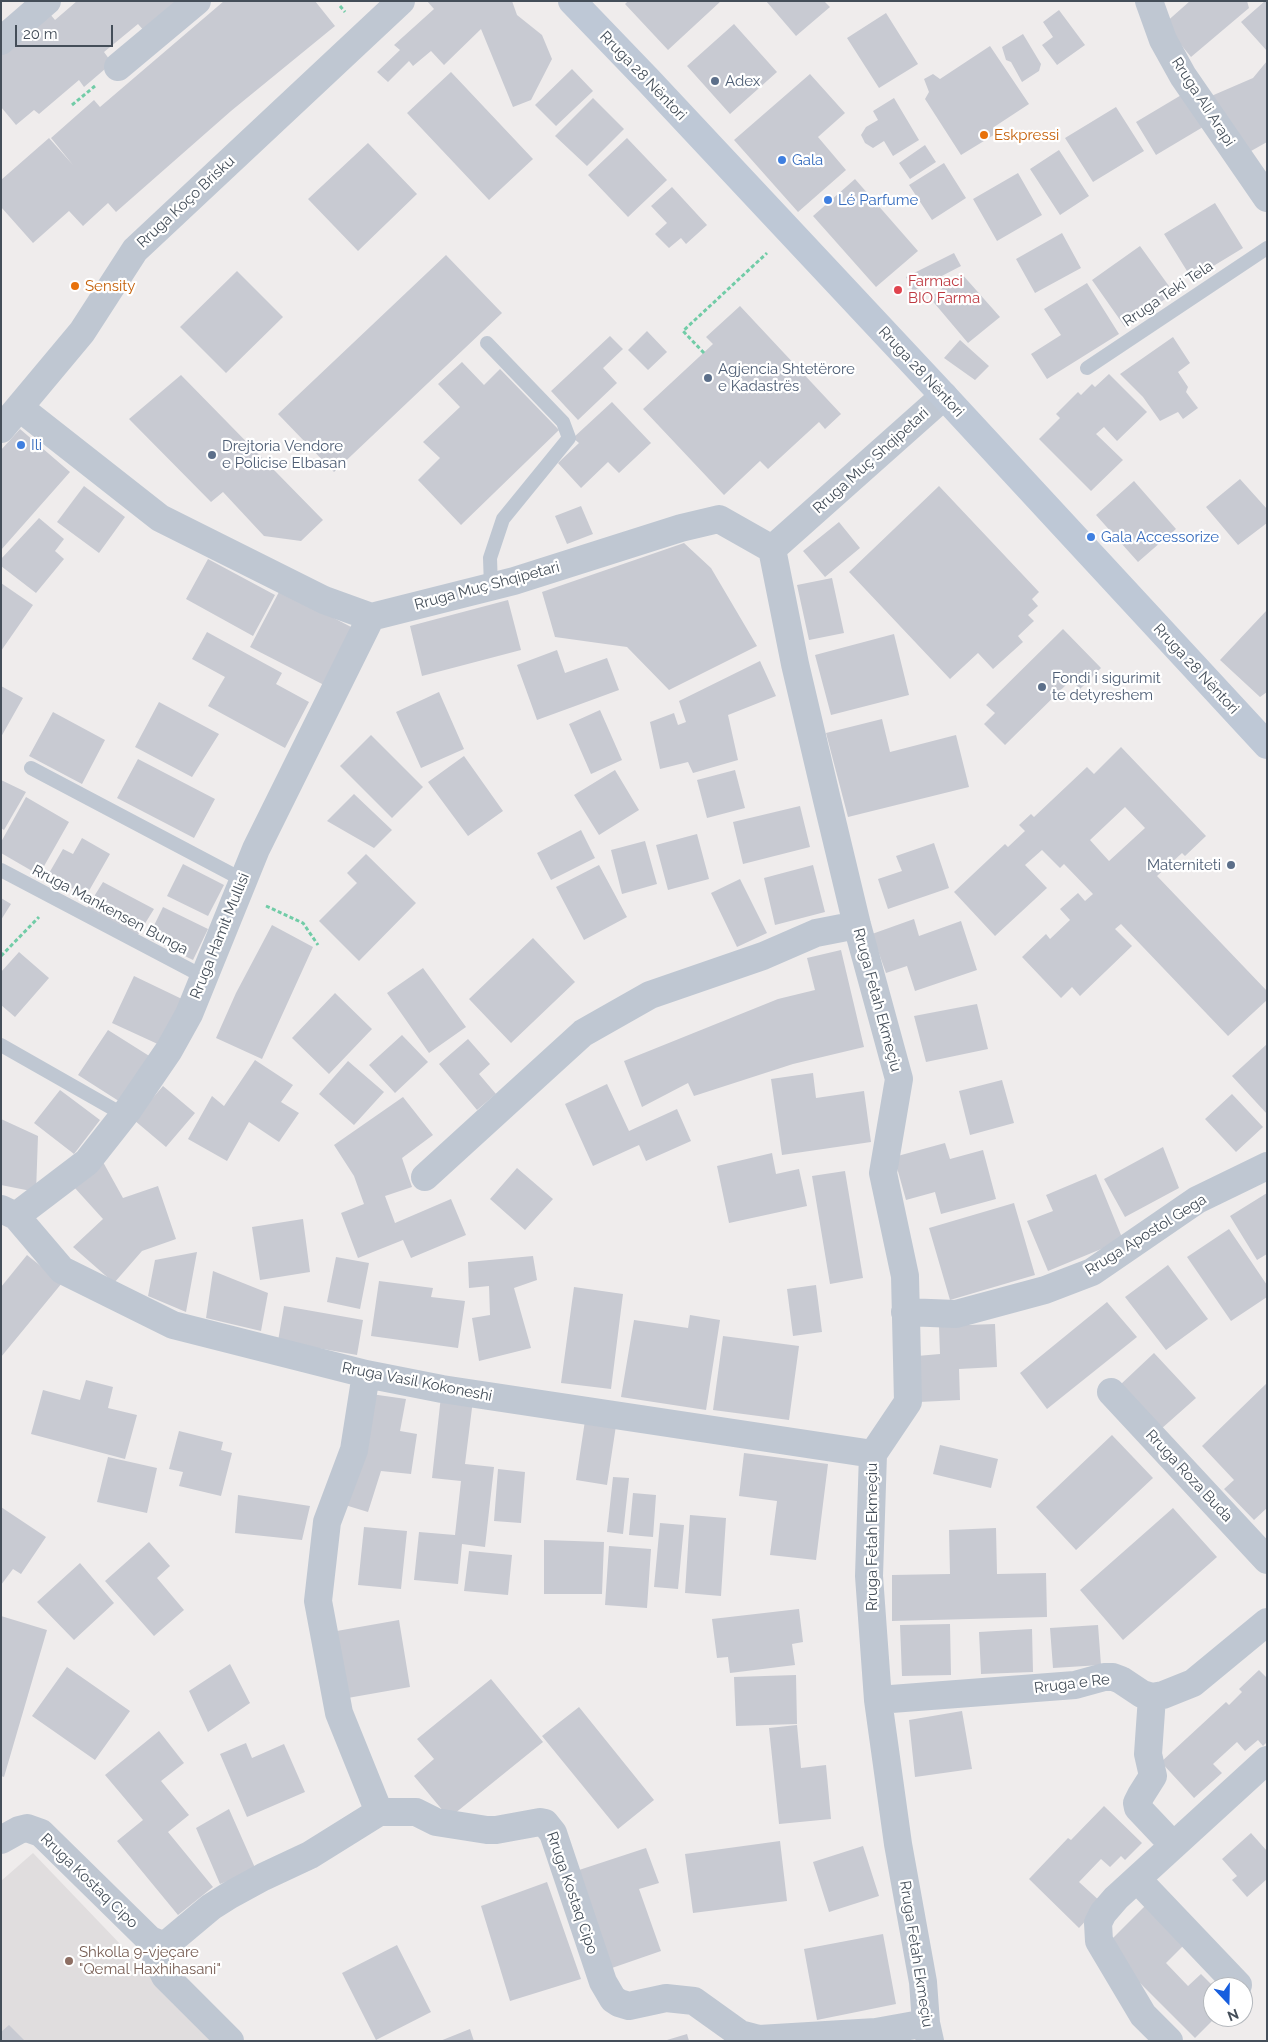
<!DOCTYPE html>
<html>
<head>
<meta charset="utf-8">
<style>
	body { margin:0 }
	#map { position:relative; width:1268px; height:2042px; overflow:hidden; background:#efecec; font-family:Raleway,sans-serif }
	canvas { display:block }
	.frame { position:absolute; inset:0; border:2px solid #444e59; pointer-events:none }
	.north { position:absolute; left:1203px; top:1977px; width:50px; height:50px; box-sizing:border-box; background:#fff; border:1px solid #b4b8bd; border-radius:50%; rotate:159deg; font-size:14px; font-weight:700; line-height:20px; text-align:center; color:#444e59 }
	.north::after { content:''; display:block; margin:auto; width:18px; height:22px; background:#175ede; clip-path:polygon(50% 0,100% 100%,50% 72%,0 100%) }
	.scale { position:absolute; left:15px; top:25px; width:98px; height:22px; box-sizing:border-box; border:2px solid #444e59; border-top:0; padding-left:6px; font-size:15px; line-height:18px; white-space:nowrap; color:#444e59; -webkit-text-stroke:4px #fff; paint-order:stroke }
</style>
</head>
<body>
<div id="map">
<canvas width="1268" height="2042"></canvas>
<div class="frame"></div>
<div class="north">N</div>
<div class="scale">20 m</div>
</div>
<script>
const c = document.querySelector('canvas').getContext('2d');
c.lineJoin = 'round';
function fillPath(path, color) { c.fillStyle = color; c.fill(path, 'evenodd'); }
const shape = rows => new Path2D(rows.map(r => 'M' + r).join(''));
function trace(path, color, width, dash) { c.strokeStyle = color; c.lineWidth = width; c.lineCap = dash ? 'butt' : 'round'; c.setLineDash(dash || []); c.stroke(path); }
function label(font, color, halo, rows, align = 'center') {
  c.font = font + ' Raleway,sans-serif'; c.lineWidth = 4.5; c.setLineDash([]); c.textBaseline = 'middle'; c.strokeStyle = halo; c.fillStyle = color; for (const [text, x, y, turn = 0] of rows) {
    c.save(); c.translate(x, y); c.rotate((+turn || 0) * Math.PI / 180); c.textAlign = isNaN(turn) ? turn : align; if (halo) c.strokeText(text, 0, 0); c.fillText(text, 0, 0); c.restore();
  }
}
fillPath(shape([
	[33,1853,213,2041,1,2041,1,1881]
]), '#e0ddde');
fillPath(shape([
	[77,1,183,1,146,33,138,24,104,52,112,63,84,87,79,80,39,114,34,110,16,125,1,107,1,46,45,8,55,20],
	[224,1,315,1,335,26,231,111,116,212,108,203,83,226,69,211,33,243,1,207,1,180,49,138,73,165,51,138,94,100,100,107],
	[427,1,512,1,517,15,542,35,552,59,531,100,513,107,481,29,444,65,431,51,413,66,409,61,388,82,377,72,400,50,394,45,434,9],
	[628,1,721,1,668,50,625,4],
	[766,1,824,1,830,7,796,36],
	[1190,1,1247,1,1249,8,1191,57,1164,24],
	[1265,1,1267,1,1267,51,1241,22],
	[1059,10,1085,45,1057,65,1042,45,1053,37,1043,22],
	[886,13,918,64,879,88,847,38],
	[734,24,777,72,730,114,687,66],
	[1023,34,1041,64,1039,71,1022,82,1011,62,1006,60,1002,47],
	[990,46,1029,104,994,127,997,133,961,155,925,99,929,92,924,79,933,74,940,79],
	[1267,61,1267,142,1244,155,1209,97,1253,78],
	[572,69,593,91,556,126,535,105],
	[451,72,533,159,489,200,407,113],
	[810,74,845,113,818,137,846,170,798,212,734,140],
	[1183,94,1203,127,1156,155,1136,122],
	[593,98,624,129,587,166,555,136],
	[894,98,919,140,893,156,884,141,873,148,865,143,861,135,866,127,878,120,873,111],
	[1116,107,1144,151,1093,182,1065,138],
	[627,138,667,180,628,217,588,175],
	[368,143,417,194,358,251,308,199],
	[925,145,936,162,910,179,899,163],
	[1059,150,1089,196,1060,215,1030,169],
	[944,163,966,198,932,220,909,185],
	[1018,173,1042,215,997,241,973,199],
	[855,179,918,251,876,287,813,216],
	[672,187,707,225,686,244,681,238,669,248,655,234,667,223,651,206],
	[1215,203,1243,248,1192,279,1164,234],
	[1062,233,1081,268,1035,293,1016,259],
	[1140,246,1174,293,1125,327,1092,280],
	[954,253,961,266,913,291,906,277],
	[446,255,502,313,334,472,278,414],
	[237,271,283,317,226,373,180,327],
	[961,273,1000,317,968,343,930,298],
	[1087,283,1119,334,1047,379,1031,354,1061,335,1044,309],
	[740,306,841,414,825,429,819,422,768,469,760,461,724,495,643,409,713,344,706,337],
	[647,331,667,352,648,370,628,350],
	[610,336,623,349,603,368,617,383,578,420,551,391],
	[1173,337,1190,363,1178,372,1188,387,1186,392,1198,408,1183,419,1178,412,1160,421,1143,397,1120,374],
	[960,340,989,366,975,380,944,358],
	[462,362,484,385,500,369,559,430,461,525,418,480,440,458,423,442,460,407,438,384],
	[1109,374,1147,412,1117,441,1104,427,1096,434,1123,460,1091,491,1039,439,1060,418,1056,414,1078,392,1081,395,1092,384,1095,387],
	[181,375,323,520,301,541,264,536,223,492,211,502,129,419],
	[612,402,651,443,619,473,608,462,581,488,558,463,579,443,573,438],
	[20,429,70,472,1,550,1,450],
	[1240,479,1267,509,1267,523,1238,545,1206,507],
	[1134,481,1176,529,1138,562,1096,515],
	[84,486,125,517,99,553,57,522],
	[939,486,1039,592,1032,599,1038,606,1028,615,1034,621,1018,636,1023,642,993,669,978,653,950,679,849,572],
	[581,506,593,534,567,544,555,516],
	[39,518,64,539,55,551,64,559,36,593,1,566,1,559],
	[839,522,860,548,825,577,803,551],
	[684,543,711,568,757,646,669,690,627,647,555,637,542,592],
	[208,559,275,595,253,636,186,599],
	[832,578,844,633,809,640,797,585],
	[1,583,33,605,1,651],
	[280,590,353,628,324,685,250,647],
	[508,600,521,650,422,676,410,626],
	[1267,610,1267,692,1260,697,1220,660],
	[1063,629,1101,668,1080,689,1071,680,1005,745,984,724,995,713,986,705],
	[207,632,282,673,276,684,309,702,285,748,208,706,225,677,192,659],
	[894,634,909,695,831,715,815,655],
	[557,650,565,673,607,658,619,690,537,720,517,665],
	[760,661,776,696,728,715,738,760,693,773,688,762,660,769,650,722,674,713,678,725,686,722,679,701],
	[1,686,23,698,1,737],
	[439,692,464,749,421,768,396,712],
	[159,702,219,734,192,777,135,747],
	[600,710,622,760,591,774,569,724],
	[53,712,105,740,82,784,29,756],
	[882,719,890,752,956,735,969,787,848,817,826,733],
	[371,735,423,787,392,818,340,766],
	[1121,747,1206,836,1185,856,1182,853,1157,876,1267,991,1267,1000,1228,1036,1121,924,1115,929,1132,946,1080,996,1072,987,1061,998,1022,957,1046,934,1050,939,1070,920,1060,909,1078,893,1085,901,1093,894,1064,864,1060,868,1042,850,1025,865,1047,888,995,936,954,892,1005,844,1008,847,1025,831,1019,825,1031,814,1034,817,1087,767,1094,774],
	[1125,807,1145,828,1109,861,1090,840],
	[464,756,503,811,468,836,428,782],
	[138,759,215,799,194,838,117,798],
	[615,770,639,810,599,835,574,795],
	[735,770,745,808,707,818,697,780],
	[1,780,26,792,4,830,1,828],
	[354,794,392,830,374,848,327,821],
	[26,797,69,822,39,875,1,853,1,842],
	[800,806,810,847,743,864,733,822],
	[581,830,595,858,551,880,537,853],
	[697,834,709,879,668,890,656,845],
	[82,838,110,854,86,896,48,875,63,849,73,854],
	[645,841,657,884,622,894,611,850],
	[934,843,949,888,888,909,878,879,902,871,896,856],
	[366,854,416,903,359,961,319,921,357,883,347,873],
	[183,864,224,885,208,916,167,896],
	[599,865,627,917,584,940,556,887],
	[813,865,825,912,775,925,764,878],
	[740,879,767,933,737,947,711,893],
	[103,882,154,909,136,938,85,911],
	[1,898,11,904,1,920],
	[163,907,208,929,193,960,148,938],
	[914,919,919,936,961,921,977,970,915,991,907,966,886,973,872,934],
	[272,925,313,947,262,1059,216,1038,236,993],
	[533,938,575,982,511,1043,469,999],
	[841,950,864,1047,793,1064,694,1096,688,1083,642,1107,624,1061,778,999,815,990,807,958],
	[19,952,49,978,15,1017,1,1005,1,972],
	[423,968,466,1027,429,1053,387,993],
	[134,976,184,1000,162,1046,112,1023],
	[335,993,372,1029,329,1074,292,1038],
	[977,1004,988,1049,926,1062,914,1016],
	[108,1030,154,1059,125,1105,78,1075],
	[402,1035,428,1062,395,1093,369,1065],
	[468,1039,490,1064,479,1074,496,1094,477,1110,439,1064],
	[1267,1044,1267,1114,1232,1076],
	[255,1060,293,1085,281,1102,299,1113,279,1142,249,1122,227,1161,188,1139,212,1096,224,1106],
	[348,1061,384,1092,354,1125,319,1094],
	[813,1073,816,1098,864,1091,871,1142,782,1155,771,1079],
	[1002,1080,1014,1123,970,1135,959,1091],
	[607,1084,629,1131,677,1109,691,1141,646,1161,639,1145,593,1166,565,1104],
	[163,1086,195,1113,166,1147,134,1120],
	[60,1090,100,1120,74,1154,34,1123],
	[1232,1094,1263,1127,1236,1152,1205,1119],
	[403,1097,433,1135,402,1158,412,1187,385,1196,395,1223,451,1199,466,1235,411,1258,403,1240,358,1258,341,1213,364,1204,354,1176,334,1145],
	[1,1119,38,1136,36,1192,1,1185],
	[945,1143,950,1159,983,1150,996,1199,941,1214,935,1192,906,1200,894,1157],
	[1163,1147,1179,1188,1125,1217,1104,1179],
	[772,1153,776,1174,799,1169,807,1206,729,1223,717,1166],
	[103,1162,123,1198,158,1186,176,1239,142,1251,114,1283,73,1247,103,1219,74,1187],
	[517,1168,553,1199,525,1230,490,1199],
	[845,1171,863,1278,830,1284,812,1176],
	[1096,1174,1123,1240,1048,1271,1027,1221,1053,1211,1046,1195],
	[1267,1193,1267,1254,1257,1260,1230,1216],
	[1014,1203,1035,1275,950,1300,929,1228],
	[303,1219,310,1272,260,1280,252,1227],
	[1229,1229,1267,1285,1267,1297,1231,1321,1187,1257],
	[197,1252,186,1312,148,1296,155,1260],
	[27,1255,62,1283,1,1357,1,1287],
	[533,1256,537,1280,514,1288,531,1348,479,1361,472,1318,490,1315,489,1286,469,1288,468,1262],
	[336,1257,369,1263,360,1309,327,1302],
	[1168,1265,1208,1319,1166,1350,1125,1297],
	[213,1271,268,1293,261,1331,206,1318],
	[379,1281,433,1288,431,1297,465,1301,458,1348,371,1336],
	[816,1285,822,1332,793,1336,787,1289],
	[574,1287,623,1294,611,1389,561,1383],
	[1107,1302,1137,1337,1047,1409,1020,1373],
	[284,1306,363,1320,357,1355,278,1341],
	[690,1315,720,1320,706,1410,621,1397,634,1320,688,1328],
	[995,1324,997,1367,959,1369,960,1400,919,1402,917,1356,940,1354,939,1326],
	[723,1336,799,1346,789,1420,713,1410],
	[1154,1353,1196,1398,1161,1429,1120,1385],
	[86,1380,113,1387,108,1408,137,1415,125,1459,31,1434,43,1390,80,1400],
	[1267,1383,1267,1508,1254,1520,1224,1489,1234,1480,1202,1446],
	[371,1394,406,1399,400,1431,417,1434,411,1474,381,1471,368,1512,345,1505],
	[441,1396,473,1400,465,1464,494,1467,485,1547,462,1544,458,1584,414,1580,419,1532,455,1535,461,1481,432,1478],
	[586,1414,617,1419,607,1485,576,1480],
	[179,1431,223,1442,221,1450,232,1453,221,1496,179,1486,183,1472,169,1469],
	[1112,1435,1153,1478,1076,1550,1036,1507],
	[940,1445,998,1459,991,1488,933,1474],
	[744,1453,828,1464,816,1560,770,1555,777,1501,739,1496],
	[108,1457,157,1468,147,1513,97,1502],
	[498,1469,525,1472,521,1523,494,1521],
	[613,1477,629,1478,623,1534,607,1532],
	[633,1493,656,1495,653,1537,629,1535],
	[238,1495,310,1506,302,1540,235,1533],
	[1,1507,46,1537,21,1574,13,1569,1,1585],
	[1173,1508,1217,1557,1123,1640,1080,1590],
	[690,1515,726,1518,721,1596,685,1593],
	[660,1523,684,1525,678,1589,654,1587],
	[364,1527,407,1531,401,1589,358,1585],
	[996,1528,997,1574,1046,1573,1047,1617,892,1621,892,1575,950,1574,949,1530],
	[544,1540,604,1542,602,1594,544,1594],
	[149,1542,170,1566,157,1578,184,1610,154,1636,105,1581],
	[609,1546,651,1549,647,1608,605,1605],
	[469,1551,512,1555,508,1595,464,1591],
	[80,1563,114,1603,74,1640,37,1602],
	[799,1609,803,1642,792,1644,795,1665,730,1673,728,1657,717,1658,712,1619],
	[1,1616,47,1630,4,1777,1,1776],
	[399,1620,410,1687,342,1699,331,1632],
	[950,1624,951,1675,902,1676,900,1625],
	[1098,1625,1101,1665,1053,1668,1050,1628],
	[1032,1629,1033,1672,981,1674,979,1632],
	[230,1664,250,1703,208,1732,189,1691],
	[67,1667,130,1711,95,1760,32,1716],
	[1259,1670,1267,1678,1267,1742,1263,1746,1258,1740,1245,1751,1237,1742,1213,1764,1222,1773,1194,1798,1161,1762,1226,1702,1229,1705,1242,1692,1239,1689],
	[796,1675,797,1724,736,1726,734,1677],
	[491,1679,543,1742,449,1818,414,1776,434,1759,417,1739],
	[579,1707,654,1800,618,1829,542,1736],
	[962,1711,972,1769,915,1777,909,1720],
	[797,1725,801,1768,826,1765,831,1819,779,1824,769,1728],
	[159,1731,184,1763,161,1781,189,1815,168,1832,213,1887,178,1915,117,1841,143,1820,105,1775],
	[246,1743,252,1758,284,1744,305,1792,247,1817,220,1754],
	[1104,1806,1142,1843,1125,1860,1121,1856,1110,1867,1101,1859,1079,1882,1102,1903,1079,1928,1029,1879,1068,1838,1071,1840],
	[229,1809,256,1870,220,1884,196,1828],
	[1251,1833,1267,1851,1267,1879,1247,1897,1232,1880,1237,1876,1222,1859],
	[780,1841,787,1901,693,1913,685,1854],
	[863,1846,879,1896,829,1912,813,1862],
	[646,1848,659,1883,639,1889,661,1951,609,1969,576,1871],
	[547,1882,581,1979,510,2001,481,1906],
	[1146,1905,1185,1944,1166,1963,1188,1986,1201,1974,1214,1987,1213,1987,1213,2017,1216,2017,1195,2038,1104,1947],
	[883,1934,896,2004,817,2020,804,1949],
	[397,1945,431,2012,376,2040,342,1973],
	[9,2025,25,2041,1,2041,1,2032],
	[470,2029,474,2041,440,2041],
	[687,2034,689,2041,667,2041,667,2040]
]), '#c8cad2');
trace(shape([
	[340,6,345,12],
	[72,105,95,86],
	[704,353,683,331,767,253],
	[266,906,303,923,318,945],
	[1,956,39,917]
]), '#71cca7', 3, [4, 2.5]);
trace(shape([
	[487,343,563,422,569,438,503,519,490,558,491,587],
	[1087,368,1267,248],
	[31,768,243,880],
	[1,870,204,977],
	[1,1045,124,1115]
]), '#bfc7d2', 14);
trace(shape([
	[1149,1,1163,40,1183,76,1267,198],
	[1,41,47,1],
	[118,67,197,1],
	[20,408,160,518,324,600,371,617,514,581,681,528,719,519,772,549,944,396],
	[1,429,82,332,135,250,401,1],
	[772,549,795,664,827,800,857,925,899,1079,883,1173,905,1276,908,1402,873,1454,869,1576,878,1700,898,1844,923,1982,926,2023,930,2041],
	[425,1177,583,1033,650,995,763,956,816,933,857,925],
	[1,1209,16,1216,62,1270,173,1325,366,1374,442,1389,873,1454],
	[16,1216,87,1162,128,1110,169,1050,189,1014,256,849,371,617],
	[905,1312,956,1314,1045,1290,1092,1272,1197,1200,1267,1166],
	[366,1374,354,1450,327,1522,318,1601,339,1713,379,1812],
	[1111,1392,1267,1560],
	[1152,1697,1148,1754,1153,1776,1141,1795,1137,1803,1138,1808,1173,1845],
	[878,1700,1075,1685,1104,1677,1113,1677,1121,1680,1142,1694,1152,1697,1163,1695,1193,1683,1267,1622],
	[1,1840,19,1830,27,1828,41,1833,150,1940,162,1945,168,1943,211,1907,230,1895,263,1877,310,1855,379,1812,416,1812,436,1822,487,1830,496,1830,540,1822,545,1823,553,1833,603,1982,613,1999,619,2003,629,2006,666,1998,694,2001,740,2034,759,2039,876,2032,926,2023],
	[1137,1879,1238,1985],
	[154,1944,156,1957,165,1976,230,2041],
	[1169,2041,1143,2015,1099,1941,1098,1923,1103,1913,1116,1898,1267,1760]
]), '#bfc7d2', 28);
trace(shape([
	[572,1,648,80,944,396,1267,745]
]), '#bec8d6', 28);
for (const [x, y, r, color] of [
	[715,81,5,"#5c6f8a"],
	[984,135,5,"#e8710a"],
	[782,160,5,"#3f7fe0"],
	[828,200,5,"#3f7fe0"],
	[75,286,5,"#e8710a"],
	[898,290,5,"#e0444e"],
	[708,378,5,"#5c6f8a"],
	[21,445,5,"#3f7fe0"],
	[212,455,5,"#5c6f8a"],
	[1091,537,5,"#3f7fe0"],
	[1042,687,5,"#5c6f8a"],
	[1231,865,5,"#5c6f8a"],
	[69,1961,5,"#8d6e63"]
]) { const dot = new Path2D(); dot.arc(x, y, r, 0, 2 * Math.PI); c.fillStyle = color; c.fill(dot); trace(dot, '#fff', 2); }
label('15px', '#444e59', '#fff', [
	["Rruga 28 Nëntori",643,76,46],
	["Rruga Ali Arapi",1203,102,57],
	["Rruga Koço Brisku",186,202,-43],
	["Rruga Teki Tela",1168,294,-34],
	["Rruga 28 Nëntori",921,372,47],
	["Rruga Muç Shqipetari",871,461,-42],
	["Rruga Muç Shqipetari",487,586,-15],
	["Rruga 28 Nëntori",1196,669,47],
	["Rruga Mankensen Bunga",110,910,28],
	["Rruga Hamit Mullisi",220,936,-68],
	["Rruga Fetah Ekmeçiu",877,1000,75],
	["Rruga Apostol Gega",1146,1235,-32],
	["Rruga Vasil Kokoneshi",417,1382,11],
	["Rruga Roza Buda",1189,1476,47],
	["Rruga Fetah Ekmeçiu",872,1537,-90],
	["Rruga e Re",1072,1684,-7],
	["Rruga Kostaq Cipo",89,1881,44],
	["Rruga Kostaq Cipo",572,1893,71],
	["Rruga Fetah Ekmeçiu",916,1954,81]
]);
label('15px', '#4e5e75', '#fff', [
	["Adex",725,81],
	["Agjencia Shtetërore",718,369],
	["e Kadastrës",718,386],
	["Drejtoria Vendore",222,446],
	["e Policise Elbasan",222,463],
	["Fondi i sigurimit",1052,678],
	["te detyreshem",1052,695],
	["Materniteti",1221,865,"right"]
], 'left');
label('15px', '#c56008', '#fff', [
	["Eskpressi",994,135],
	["Sensity",85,286]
], 'left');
label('15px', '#366cbe', '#fff', [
	["Gala",792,160],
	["Lé Parfume",838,200],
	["Ili",31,445],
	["Gala Accessorize",1101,537]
], 'left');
label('15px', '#be3a42', '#fff', [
	["Farmaci",908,281],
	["BIO Farma",908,298]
], 'left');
label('15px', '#785e54', '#fff', [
	["Shkolla 9-vjeçare",79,1952],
	["\"Qemal Haxhihasani\"",79,1969]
], 'left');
</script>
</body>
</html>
